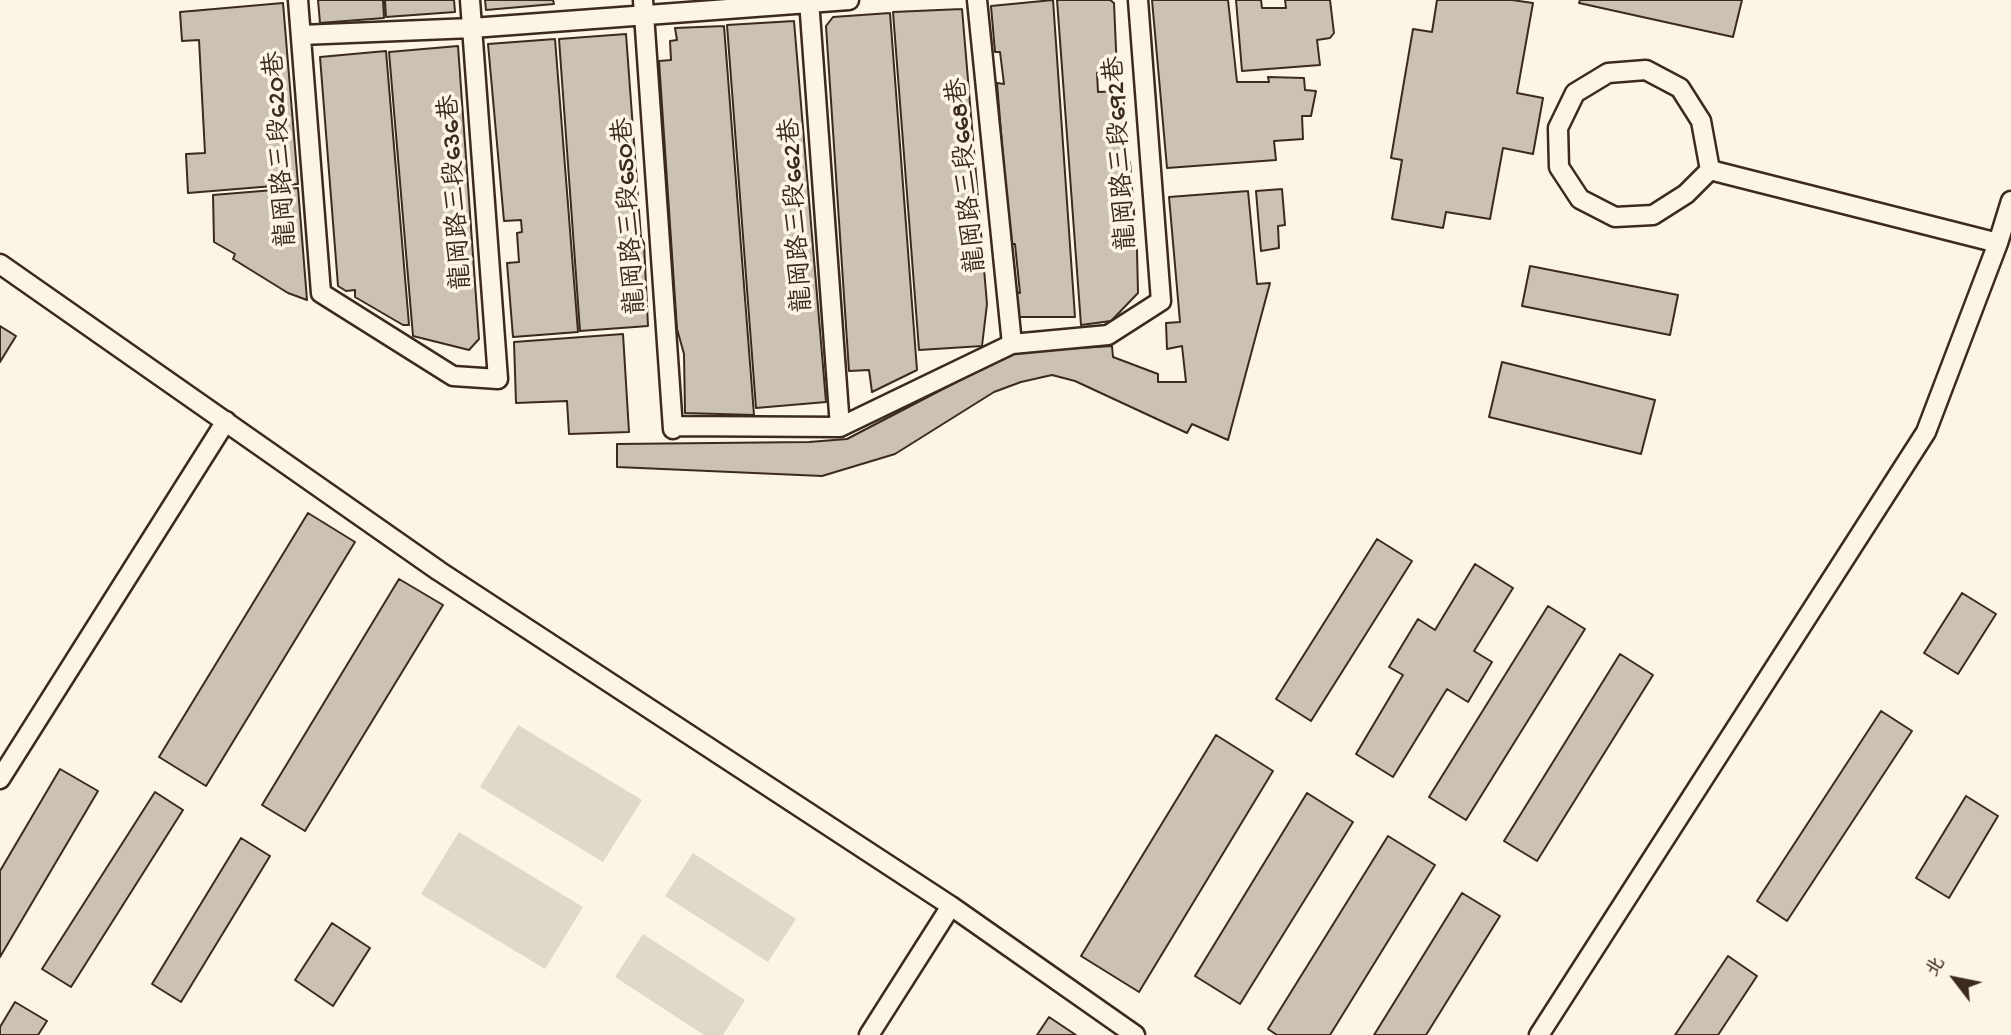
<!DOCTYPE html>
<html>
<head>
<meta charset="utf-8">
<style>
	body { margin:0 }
	#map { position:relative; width:2011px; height:1035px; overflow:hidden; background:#fcf5e5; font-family:"Gochi Hand","LXGW WenKai TC",sans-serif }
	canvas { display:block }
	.north { position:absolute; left:1920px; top:944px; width:70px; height:70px; -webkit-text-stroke:5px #fcf5e5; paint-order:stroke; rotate:302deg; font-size:19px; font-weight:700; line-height:28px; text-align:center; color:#3b2a1e }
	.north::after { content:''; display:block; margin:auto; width:24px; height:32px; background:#3b2a1e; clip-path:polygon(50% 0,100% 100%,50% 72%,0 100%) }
</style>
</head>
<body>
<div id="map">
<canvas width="2011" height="1035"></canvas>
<div class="north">北</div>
</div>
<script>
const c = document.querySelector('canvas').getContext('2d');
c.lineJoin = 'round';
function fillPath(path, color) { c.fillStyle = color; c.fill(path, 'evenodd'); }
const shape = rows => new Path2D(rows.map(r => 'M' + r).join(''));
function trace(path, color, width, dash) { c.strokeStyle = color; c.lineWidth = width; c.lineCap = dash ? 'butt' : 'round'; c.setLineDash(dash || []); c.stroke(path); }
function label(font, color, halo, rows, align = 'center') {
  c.font = font + ' "Gochi Hand","LXGW WenKai TC",sans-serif'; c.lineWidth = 7; c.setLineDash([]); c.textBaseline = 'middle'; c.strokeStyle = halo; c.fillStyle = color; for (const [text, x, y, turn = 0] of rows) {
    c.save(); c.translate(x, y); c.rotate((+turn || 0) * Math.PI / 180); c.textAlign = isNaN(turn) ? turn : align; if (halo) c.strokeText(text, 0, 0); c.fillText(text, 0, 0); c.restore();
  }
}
fillPath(shape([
	[518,725,642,800,603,862,480,787],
	[459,832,583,907,545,969,421,894],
	[693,853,796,919,768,962,665,896],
	[643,934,745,1000,723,1035,704,1035,615,977]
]), '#e0d8c8');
const building = shape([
	[318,0,383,0,384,18,320,23,318,0],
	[385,0,454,0,455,12,386,17,385,0],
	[485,0,553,0,554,4,486,10,485,0],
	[1053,0,1075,317,1017,317,1016,292,1020,293,1015,244,1010,244,997,83,1004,84,1000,52,995,52,991,6,1053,0],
	[1057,0,1110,0,1114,3,1117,72,1097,73,1098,92,1123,91,1124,108,1121,108,1125,163,1130,162,1137,251,1138,293,1111,321,1081,325,1057,0],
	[1152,0,1228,0,1237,82,1269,82,1268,77,1304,78,1305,90,1316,91,1311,116,1302,116,1303,139,1274,141,1276,160,1167,168,1152,0],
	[1236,0,1261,0,1262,8,1286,8,1285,0,1330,0,1334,33,1330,38,1317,40,1320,65,1242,71,1236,0],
	[1437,0,1512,0,1533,3,1517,93,1543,98,1533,154,1503,148,1490,219,1446,212,1443,228,1392,219,1402,160,1391,158,1413,29,1432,32,1437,0],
	[1580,0,1742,0,1733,37,1579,3,1580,0],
	[283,3,298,184,188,193,186,154,205,153,199,40,182,41,180,12,283,3],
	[962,9,987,304,982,346,919,350,893,12,962,9],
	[890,13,917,370,872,392,869,370,849,371,826,26,833,17,890,13],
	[794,21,826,402,756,408,727,25,794,21],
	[724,26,754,415,685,413,684,354,677,329,659,61,671,60,670,41,677,40,675,28,724,26],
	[626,34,641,238,644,243,648,326,580,331,559,39,626,34],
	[555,39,578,332,513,337,507,263,519,262,517,233,522,232,521,220,504,221,488,44,555,39],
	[458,46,479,339,469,350,413,336,389,52,458,46],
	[386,51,409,325,403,325,355,297,355,290,346,291,338,286,320,57,386,51],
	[298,188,307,300,288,293,233,259,235,254,214,242,213,195,298,188],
	[1282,189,1285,225,1278,226,1279,248,1261,251,1256,191,1282,189],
	[1248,191,1257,284,1270,283,1228,440,1192,424,1187,433,1075,381,1052,375,1021,382,994,392,895,454,822,476,617,467,617,444,809,442,847,439,1014,352,1112,346,1113,357,1158,374,1158,382,1186,382,1182,346,1167,349,1166,323,1180,322,1169,197,1248,191],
	[1530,266,1678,295,1670,335,1522,306,1530,266],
	[0,326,16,336,0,362,0,326],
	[623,334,629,432,569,434,567,401,516,403,514,342,623,334],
	[1502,362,1655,400,1641,454,1489,417,1502,362],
	[308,513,355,542,206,786,159,757,308,513],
	[1377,539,1412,561,1311,721,1276,699,1377,539],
	[1475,564,1513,588,1474,651,1492,662,1468,702,1447,689,1393,777,1356,754,1403,675,1389,667,1418,619,1435,630,1475,564],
	[399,579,443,605,305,831,262,805,399,579],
	[1962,593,1996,614,1958,674,1924,653,1962,593],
	[1548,606,1585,629,1466,820,1429,797,1548,606],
	[1620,654,1653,675,1537,861,1504,841,1620,654],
	[1881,711,1912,731,1787,921,1757,901,1881,711],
	[1216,735,1273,771,1139,992,1081,956,1216,735],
	[60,769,98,791,0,957,0,871,60,769],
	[155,792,183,810,71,987,42,969,155,792],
	[1307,793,1353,822,1240,1004,1195,976,1307,793],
	[1966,796,1998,816,1949,898,1916,878,1966,796],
	[1388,836,1435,865,1330,1035,1277,1035,1268,1029,1388,836],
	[241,838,270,856,181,1002,152,984,241,838],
	[1462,893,1500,916,1426,1035,1374,1035,1462,893],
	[332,923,370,948,333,1006,295,980,332,923],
	[1728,956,1757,976,1718,1035,1675,1035,1728,956],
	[15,1002,47,1021,38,1035,0,1035,0,1027,15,1002],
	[1049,1017,1076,1035,1037,1035,1049,1017]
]);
fillPath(building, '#ccc2b3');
trace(building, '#3b2a1e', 2);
const lane = shape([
	[298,0,321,293,453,376,498,379,470,0],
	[643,0,673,429],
	[809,0,840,427],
	[977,0,1012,344],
	[301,35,472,28,849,0],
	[1646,70,1680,88,1701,121,1710,170,1686,194,1653,215,1615,217,1580,199,1559,167,1558,128,1575,93,1608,73,1646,70],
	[1710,170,1998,243],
	[0,264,439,571,951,906,1135,1035],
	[673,426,840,427,1012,344,1108,335,1161,301,1138,0],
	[0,779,226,421],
	[869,1035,951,906],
	[1539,1035,1926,432,1998,243,2011,201]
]);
trace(lane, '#3b2a1e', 23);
trace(lane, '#fcf5e5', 18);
label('26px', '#3b2a1e', '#fcf5e5', [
	["龍岡路三段620巷",283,149,-94],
	["龍岡路三段692巷",1123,153,-94],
	["龍岡路三段668巷",969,175,-96],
	["龍岡路三段636巷",458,192,-94],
	["龍岡路三段662巷",799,215,-94],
	["龍岡路三段650巷",632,216,-94]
]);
</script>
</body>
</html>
